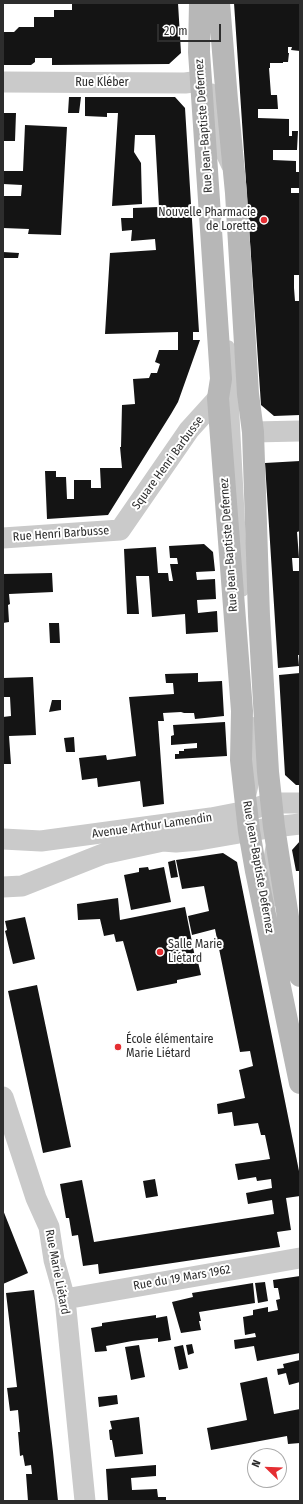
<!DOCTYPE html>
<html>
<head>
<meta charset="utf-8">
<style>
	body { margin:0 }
	#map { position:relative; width:303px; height:1504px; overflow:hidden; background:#fff; font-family:"Fira Sans Condensed",sans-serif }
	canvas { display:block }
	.frame { position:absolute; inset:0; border:4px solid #2d2d2d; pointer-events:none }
	.north { position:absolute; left:247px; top:1448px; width:40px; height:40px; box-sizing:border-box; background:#fff; border:1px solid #ababab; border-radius:50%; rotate:293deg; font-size:11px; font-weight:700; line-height:16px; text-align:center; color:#2d2d2d }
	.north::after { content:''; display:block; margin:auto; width:14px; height:18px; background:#e52e32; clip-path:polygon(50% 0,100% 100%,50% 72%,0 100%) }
	.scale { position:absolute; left:157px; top:24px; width:64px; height:18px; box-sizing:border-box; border:2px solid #2d2d2d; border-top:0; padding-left:5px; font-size:12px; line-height:14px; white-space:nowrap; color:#2d2d2d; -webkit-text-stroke:3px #fff; paint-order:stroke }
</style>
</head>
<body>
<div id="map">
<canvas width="303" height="1504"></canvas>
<div class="frame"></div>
<div class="north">N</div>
<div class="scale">20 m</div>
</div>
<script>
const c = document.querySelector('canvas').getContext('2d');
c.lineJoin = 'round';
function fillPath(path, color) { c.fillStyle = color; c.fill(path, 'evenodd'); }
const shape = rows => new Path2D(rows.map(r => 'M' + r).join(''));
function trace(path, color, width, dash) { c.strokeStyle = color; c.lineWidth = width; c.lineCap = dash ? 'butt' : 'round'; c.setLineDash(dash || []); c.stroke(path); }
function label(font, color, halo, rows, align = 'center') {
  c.font = font + ' "Fira Sans Condensed",sans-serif'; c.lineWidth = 4; c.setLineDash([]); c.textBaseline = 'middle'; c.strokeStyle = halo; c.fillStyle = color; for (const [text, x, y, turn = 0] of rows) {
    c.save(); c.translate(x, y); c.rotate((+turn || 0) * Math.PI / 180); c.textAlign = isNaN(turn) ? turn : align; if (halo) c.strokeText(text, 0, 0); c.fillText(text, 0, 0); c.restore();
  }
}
fillPath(shape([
	[72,3,178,3,181,53,169,64,52,65,52,58,35,58,35,62,31,65,3,65,3,32,14,32,19,27,34,27,34,17,54,17,54,10,72,10],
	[234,3,300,3,300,51,291,50,292,47,288,47,288,53,289,53,288,62,283,62,283,63,270,63,270,68,269,68,271,95,277,95,278,109,258,109,258,118,289,119,289,136,292,136,292,131,298,131,297,150,273,150,273,160,296,161,296,172,300,172,300,188,291,188,291,193,300,193,300,275,294,275,294,288,295,301,300,301,300,415,274,416,261,405],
	[69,97,81,97,79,113,68,113],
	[85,97,175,97,185,108,199,332,193,332,193,340,200,340,178,402,171,414,108,515,47,519,45,471,56,471,56,477,66,477,67,499,74,499,74,480,91,480,91,488,101,488,100,468,122,468,120,447,121,447,122,405,135,404,133,379,149,378,151,373,157,373,160,364,155,362,159,350,178,350,178,332,105,334,110,253,156,250,155,239,131,241,132,230,122,231,121,218,133,218,133,208,159,207,155,135,135,135,134,152,141,163,142,204,112,206,118,113,107,113,107,117,85,116],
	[3,113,16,113,15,141,3,141],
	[25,125,67,127,61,235,28,234,29,229,3,228,3,196,21,196,22,185,3,184,4,171,23,171],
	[3,252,19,253,18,258,3,258],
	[300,461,300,531,297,532,299,558,292,558,293,571,300,571,300,655,298,655,299,666,278,668,265,463],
	[204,544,213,552,215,571,196,572,197,580,215,579,216,599,197,600,198,613,217,611,218,632,186,634,185,614,152,617,149,576,136,576,139,614,127,614,124,549,156,547,158,573,168,573,169,581,173,581,170,564,178,564,177,558,170,558,169,546],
	[52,573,53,592,9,594,10,604,8,605,9,622,3,623,3,574],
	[49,623,59,623,60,643,50,643],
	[198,673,198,682,222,681,224,716,195,719,194,713,184,713,181,712,163,713,164,721,158,721,164,804,143,807,140,781,98,787,97,778,82,780,79,758,106,755,107,760,136,756,129,697,174,694,173,683,166,683,165,674],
	[300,673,300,785,296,785,285,775,279,675],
	[33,677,36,735,9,736,11,764,3,764,3,717,11,716,10,697,3,697,3,678],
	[52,700,61,700,61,710,49,712],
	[225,722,227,756,175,759,175,754,179,754,179,751,184,751,184,749,197,748,197,743,171,745,171,736,174,735,173,725],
	[74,737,75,752,66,752,64,738],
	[300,841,300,871,296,871,292,850],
	[223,853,237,862,300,1176,300,1196,286,1198,291,1230,277,1232,280,1247,99,1274,98,1264,83,1266,78,1235,72,1236,69,1218,66,1218,60,1184,82,1180,94,1242,274,1214,272,1200,248,1204,246,1193,272,1188,271,1179,257,1181,256,1177,238,1180,235,1164,270,1159,265,1135,261,1135,258,1123,234,1126,232,1112,218,1114,217,1104,245,1098,239,1070,253,1066,250,1051,240,1052,215,929,192,935,188,916,209,911,204,886,182,889,176,860],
	[175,860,178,877,171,878,168,862],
	[148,867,149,870,164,867,171,902,131,910,124,875,139,872,139,868],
	[118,898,120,920,185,907,196,962,198,962,201,975,177,980,177,983,137,991,123,941,116,942,114,934,104,936,100,919,78,920,77,904],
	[25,917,35,959,13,964,5,931,7,930,5,921],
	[37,985,71,1147,43,1153,8,991],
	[155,1179,158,1196,146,1198,143,1181],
	[3,1210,28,1273,3,1284],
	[300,1276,300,1353,257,1361,254,1346,235,1349,234,1340,256,1337,255,1333,245,1335,243,1317,253,1315,253,1310,268,1307,268,1312,278,1310,276,1300,280,1299,278,1288,274,1288,273,1280],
	[265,1282,268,1301,258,1303,255,1283],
	[253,1283,255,1303,199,1312,201,1321,199,1321,201,1330,181,1333,172,1302,193,1297,192,1293],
	[34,1290,53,1452,58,1501,28,1501,26,1474,32,1474,31,1465,25,1466,23,1455,20,1456,18,1432,20,1432,18,1410,10,1411,7,1388,17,1387,6,1293],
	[156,1315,156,1318,167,1316,171,1340,158,1342,158,1338,132,1341,106,1346,107,1351,95,1352,91,1328,102,1326,102,1323],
	[192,1344,194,1353,188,1355,186,1345],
	[139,1345,145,1377,131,1380,125,1347],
	[183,1345,188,1368,179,1370,174,1347],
	[300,1360,300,1382,289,1385,286,1373,278,1375,277,1369,284,1368,283,1364],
	[267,1377,274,1414,300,1409,300,1434,299,1434,300,1443,288,1444,287,1436,211,1450,207,1428,247,1420,240,1383],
	[117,1395,118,1404,99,1407,98,1397],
	[139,1417,143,1454,115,1457,112,1440,110,1440,109,1430,112,1429,110,1421],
	[156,1465,156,1476,131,1478,132,1490,157,1489,158,1497,166,1497,166,1501,108,1501,106,1469]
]), '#141414');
trace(shape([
	[212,89,218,148,227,167],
	[229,346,232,377,243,591],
	[251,794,256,772,251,722],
	[271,847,267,868,273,901]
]), '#cacaca', 11);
trace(shape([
	[3,82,185,83,201,81],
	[253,432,300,431],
	[3,538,120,530,189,430,218,398],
	[3,839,41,841,211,818,247,811,271,803,300,803],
	[3,887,22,886,103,854,163,841,176,842,199,840,274,827,300,824],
	[3,1097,36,1198,49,1227,54,1260,65,1299,85,1501],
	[65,1299,300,1258]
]), '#cacaca', 21);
trace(shape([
	[200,3,199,52,201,81,221,379,218,398,242,711,241,760,249,831,256,871,300,1083],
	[219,3,227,100,236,193,248,394,253,432,259,616,268,772,274,827,290,930,300,976]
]), '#b7b7b7', 22);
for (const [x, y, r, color] of [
	[264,220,4,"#e52e32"],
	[160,952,4,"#e52e32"],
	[118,1047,4,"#e52e32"]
]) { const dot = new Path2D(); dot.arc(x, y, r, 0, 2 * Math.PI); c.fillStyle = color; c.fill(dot); trace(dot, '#fff', 1.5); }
label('12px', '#2d2d2d', '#fff', [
	["Rue Kléber",102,83],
	["Rue Jean-Baptiste Defernez",204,126,-94],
	["Square Henri Barbusse",168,463,-54],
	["Rue Henri Barbusse",61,534,-4],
	["Rue Jean-Baptiste Defernez",229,545,-94],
	["Avenue Arthur Lamendin",152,826,-8],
	["Rue Jean-Baptiste Defernez",258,867,80],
	["Rue Marie Liétard",57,1272,79],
	["Rue du 19 Mars 1962",182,1278,-10]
]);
label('12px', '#2d2d2d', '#fff', [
	["Nouvelle Pharmacie",256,213,"right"],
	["de Lorette",256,227,"right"],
	["Salle Marie",168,945],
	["Liétard",168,959],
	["École élémentaire",126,1040],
	["Marie Liétard",126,1054]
], 'left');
</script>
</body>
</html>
